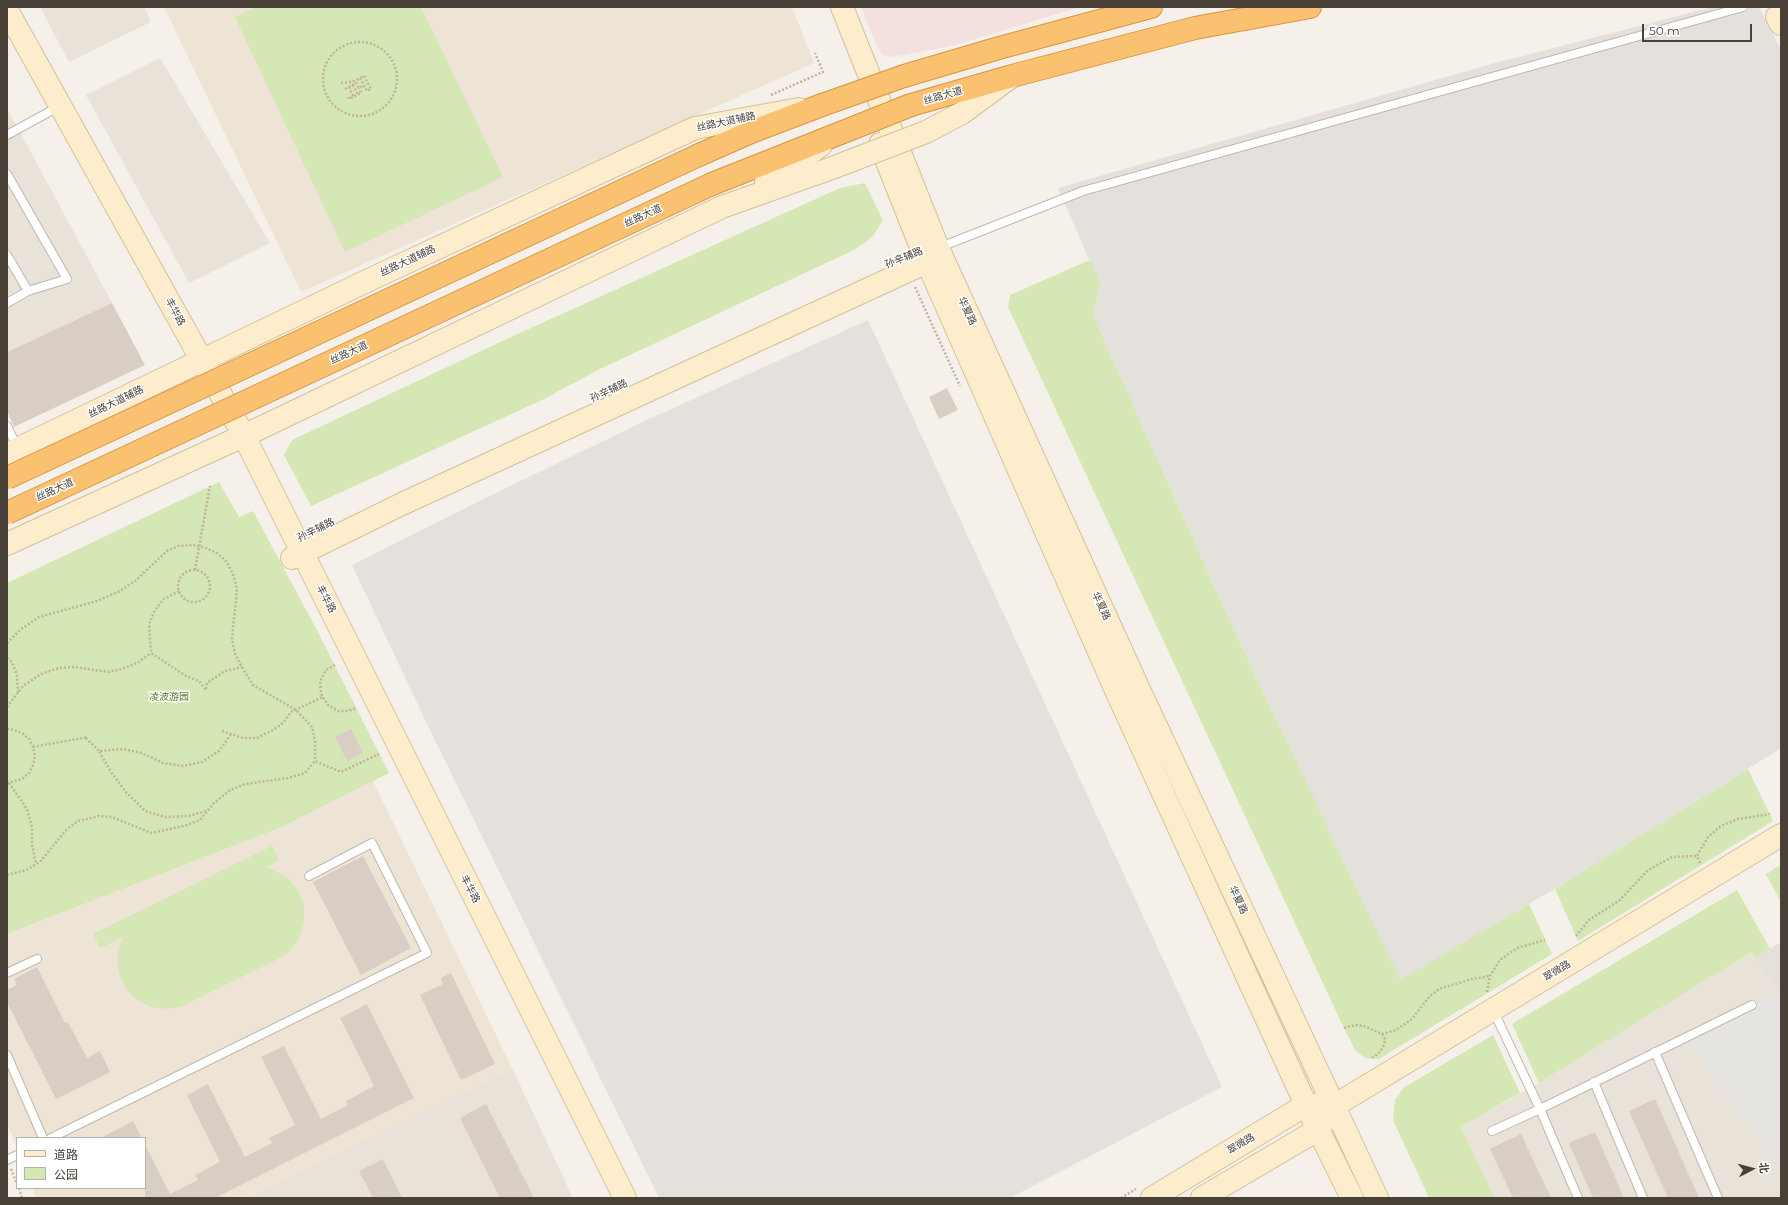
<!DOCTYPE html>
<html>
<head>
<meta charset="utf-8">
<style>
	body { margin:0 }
	#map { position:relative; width:1788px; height:1205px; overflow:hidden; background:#f5f1ea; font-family:Montserrat,"Noto Sans SC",sans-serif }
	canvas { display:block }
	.frame { position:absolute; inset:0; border:8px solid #494138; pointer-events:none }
	.legend { position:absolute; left:16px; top:1137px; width:130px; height:52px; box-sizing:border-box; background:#fff; border:1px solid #b6b3af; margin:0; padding:5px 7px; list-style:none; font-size:12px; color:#494138 }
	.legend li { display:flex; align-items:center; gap:8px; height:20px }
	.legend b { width:20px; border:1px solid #b6b3af }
	.north { position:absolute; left:1732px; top:1149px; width:40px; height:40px; -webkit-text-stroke:3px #fff; paint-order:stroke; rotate:84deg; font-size:11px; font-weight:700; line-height:16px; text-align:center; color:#494138 }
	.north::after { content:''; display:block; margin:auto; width:14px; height:18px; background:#494138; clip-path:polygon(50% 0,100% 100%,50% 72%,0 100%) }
	.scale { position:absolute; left:1642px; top:24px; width:110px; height:18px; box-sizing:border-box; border:2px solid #494138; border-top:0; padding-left:5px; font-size:12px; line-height:14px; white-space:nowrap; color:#494138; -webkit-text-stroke:3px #fff; paint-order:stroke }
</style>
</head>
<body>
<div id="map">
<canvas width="1788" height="1205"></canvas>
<div class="frame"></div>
<ul class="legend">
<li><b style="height:5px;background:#fdedcc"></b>道路</li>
<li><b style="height:11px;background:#d5e7b4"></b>公园</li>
</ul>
<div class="north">北</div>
<div class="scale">50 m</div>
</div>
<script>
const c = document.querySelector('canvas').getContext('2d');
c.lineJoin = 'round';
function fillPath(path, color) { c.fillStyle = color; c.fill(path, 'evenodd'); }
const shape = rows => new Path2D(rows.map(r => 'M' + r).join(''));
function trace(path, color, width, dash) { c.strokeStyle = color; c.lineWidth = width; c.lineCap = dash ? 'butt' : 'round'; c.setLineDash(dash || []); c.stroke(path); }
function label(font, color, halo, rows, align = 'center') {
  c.font = font + ' Montserrat,"Noto Sans SC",sans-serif'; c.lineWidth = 3; c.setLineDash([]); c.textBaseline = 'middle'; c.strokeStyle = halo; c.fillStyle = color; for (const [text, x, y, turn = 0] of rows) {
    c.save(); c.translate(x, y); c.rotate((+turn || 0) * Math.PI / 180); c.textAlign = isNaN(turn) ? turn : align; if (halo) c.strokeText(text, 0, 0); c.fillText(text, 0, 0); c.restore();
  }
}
fillPath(shape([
	[40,7,144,7,151,22,69,62],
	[160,58,270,243,189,283,86,95],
	[7,108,112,303,7,352],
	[1751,952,1781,996,1781,1198,1495,1198,1461,1127,1539,1083],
	[512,1068,573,1198,246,1198]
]), '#e8e2d8');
fillPath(shape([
	[1713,7,1759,7,1781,50,1781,748,1596,864,1400,981,1232,626,1093,315,1099,282,1058,188,1491,64],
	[868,320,1222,1087,1010,1198,659,1198,427,724,352,565,477,502,647,420],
	[1781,942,1781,996,1755,958]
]), '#e4e0db');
fillPath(shape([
	[164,7,792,7,814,63,301,292],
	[373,781,512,1068,246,1198,36,1198,32,1188,145,1188,145,1138,17,1138,17,1148,7,1122,7,934,282,827]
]), '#ede4d5');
fillPath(shape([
	[861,7,1080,7,952,46,892,57,882,55,875,42]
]), '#f4e0de');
fillPath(shape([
	[256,7,421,7,503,177,345,252,235,17],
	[865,183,883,220,873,236,856,249,600,369,542,400,311,506,284,455,292,440,511,337,840,188],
	[1090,260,1100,282,1093,315,1232,626,1400,980,1529,904,1552,954,1379,1059,1365,1058,1355,1050,1341,1022,1008,307,1010,295],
	[219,482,239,517,253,511,318,632,389,773,282,827,7,934,7,583],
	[1748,769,1773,821,1578,941,1555,889],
	[272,846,279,861,265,868,274,870,288,878,298,890,304,906,304,923,299,938,289,952,276,960,183,1006,168,1009,151,1007,136,999,125,987,119,973,117,957,123,937,100,948,93,934],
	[1781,865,1781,902,1766,874],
	[1737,890,1770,949,1755,958,1751,952,1539,1083,1512,1024],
	[1493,1035,1520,1093,1461,1127,1495,1198,1429,1198,1393,1120,1395,1100,1403,1088]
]), '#d5e7b4');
fillPath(shape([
	[1778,992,1781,996,1781,1171,1685,1038]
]), '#e6e4e1');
fillPath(shape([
	[112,303,145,365,14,427,7,411,7,352],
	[947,388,958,410,939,419,929,397],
	[351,729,363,753,347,761,335,737],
	[363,856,411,948,361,975,313,882],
	[37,967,65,1023,68,1022,87,1058,100,1051,110,1072,56,1099,7,1002,7,990,17,985,14,979],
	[451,973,495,1064,461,1080,420,995,443,984,441,978],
	[367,1004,414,1098,215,1198,145,1198,145,1144,170,1194,198,1180,195,1175,220,1162,187,1095,208,1084,245,1157,272,1143,269,1138,295,1125,261,1057,284,1046,321,1119,348,1105,346,1101,374,1086,340,1018],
	[1655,1099,1699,1198,1668,1198,1629,1111],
	[486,1104,534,1198,500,1198,460,1118],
	[133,1121,142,1138,101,1138],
	[1595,1132,1624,1198,1593,1198,1569,1143],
	[1521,1134,1551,1198,1513,1198,1490,1149],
	[383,1159,402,1198,373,1198,359,1171]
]), '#d9cec3');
const lane = shape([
	[7,135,60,106],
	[7,174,67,279,28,291,7,303],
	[938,248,1083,191,1743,7],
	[7,255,28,291],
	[7,426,18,449],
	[7,973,37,959],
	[1655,1052,1718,1198],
	[7,1055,43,1138],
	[1594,1082,1643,1198],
	[1492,1131,1540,1109,1493,1010],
	[51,1138,427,953,372,843,309,876],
	[7,1160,17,1155],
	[1578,1198,1540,1109,1752,1005]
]);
const secondary = shape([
	[842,7,938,248,1137,685,1377,1198],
	[7,10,244,436,625,1198],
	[1777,17,1781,24],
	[926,132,962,113,1011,77],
	[880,144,924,255,1118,695,1306,1105,1352,1198],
	[766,181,784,172,821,145],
	[7,454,373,278,695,128,799,109],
	[7,544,254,431,722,207,832,168],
	[292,558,404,503,927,262,936,250],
	[1152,1198,1306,1105,1320,1105],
	[1202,1198,1319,1129,1334,1106,1781,835]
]);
const highway = shape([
	[904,76,999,48,1151,7],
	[911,105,1012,76,1195,28,1310,7],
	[699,155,751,132,822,105],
	[712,184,833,136]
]);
trace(lane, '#c0b8ad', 10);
trace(secondary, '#d3c09b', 24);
trace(highway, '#da943f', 24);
trace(shape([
	'323 79a37 37 0 1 1 74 0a37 37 0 1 1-74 0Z',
	[341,83,352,82,360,78,367,91,371,89,364,76,360,78],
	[353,85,358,95],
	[349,87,354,97],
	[345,89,356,83,359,88,363,86],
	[771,95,823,72,815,53],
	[349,97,349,99,361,93,359,88],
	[915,287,960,386],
	'178 586a16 16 0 1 1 32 0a16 16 0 1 1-32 0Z',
	[195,570,210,486],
	[179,591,164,599,155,610,149,624,151,653,186,676,199,681,206,690],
	[7,643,20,630,39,617,97,601,120,591,135,581,167,551,178,546,193,545,206,548,217,553,227,562,233,574,237,589,232,639,235,654,242,667,253,685,296,710,312,727,315,741,315,761],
	[7,658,12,662,17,675,18,693],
	[335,665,326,670,320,681,321,694,328,705,338,711,348,711,356,708],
	[206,689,207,683,225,671,242,667],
	[7,707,23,686,41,674,59,668,74,667,108,672,122,669,137,663,151,653],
	[7,729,14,730,22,733,29,739,33,747,35,756,33,765,29,773,22,779,7,783],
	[222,731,243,738,257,738,273,730,283,723,291,712,323,697],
	[86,738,99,751],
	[33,747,88,737],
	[9,783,27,809,32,827,32,845,36,864],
	[206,811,189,816,165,817,145,811,126,792,111,772,99,751,123,749,142,753,163,763,183,766,202,762,219,751,231,734],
	[1700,863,1697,856,1701,849,1708,837,1721,826,1738,819,1770,814],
	[7,875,26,870,40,862,65,831,78,821,99,816,112,817,151,833,184,826,200,820,213,804,230,790,245,784,288,778,305,773,315,761,341,772,379,754],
	[1576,936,1589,920,1620,900,1648,870,1672,857,1697,856],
	[1487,992,1490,976,1500,960,1517,948,1545,940],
	[1344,1028,1356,1025,1364,1026,1382,1034,1396,1030,1412,1019,1429,997,1439,989,1472,979,1490,976],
	[1372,1058,1380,1052,1384,1045,1385,1039,1382,1034],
	[11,1169,17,1184],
	[19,1188,22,1198],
	[1121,1198,1136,1189]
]), '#c1b29e', 2.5, [2, 2]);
trace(lane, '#fff', 8);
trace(secondary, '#fdedcc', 22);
trace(highway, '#fac170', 22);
const secondaryBridge = shape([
	[832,168,926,132]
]);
const highwayBridge = shape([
	[822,105,904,76],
	[833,136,911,105],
	[7,478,699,155],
	[7,513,712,184]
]);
trace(secondaryBridge, '#d3c09b', 24, []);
trace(highwayBridge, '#da943f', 24, []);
trace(secondaryBridge, '#fdedcc', 22);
trace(highwayBridge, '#fac170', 22);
label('10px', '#494138', '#fff', [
	["丝路大道",943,96,-16],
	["丝路大道辅路",726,122,-12],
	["丝路大道",643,216,-25],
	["孙辛辅路",904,258,-22],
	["丝路大道辅路",408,261,-25],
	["华夏路",967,311,65],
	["丰华路",175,312,61],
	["丝路大道",349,353,-25],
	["孙辛辅路",609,391,-25],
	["丝路大道辅路",116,402,-26],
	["丝路大道",55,490,-25],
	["孙辛辅路",316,530,-26],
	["丰华路",326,599,63],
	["华夏路",1101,606,65],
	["丰华路",470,889,63],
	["华夏路",1238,900,65],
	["翠微路",1557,971,-31],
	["翠微路",1241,1144,-31]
]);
label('10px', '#507a2c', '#fff', [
	["凌波游园",169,697]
]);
</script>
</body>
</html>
